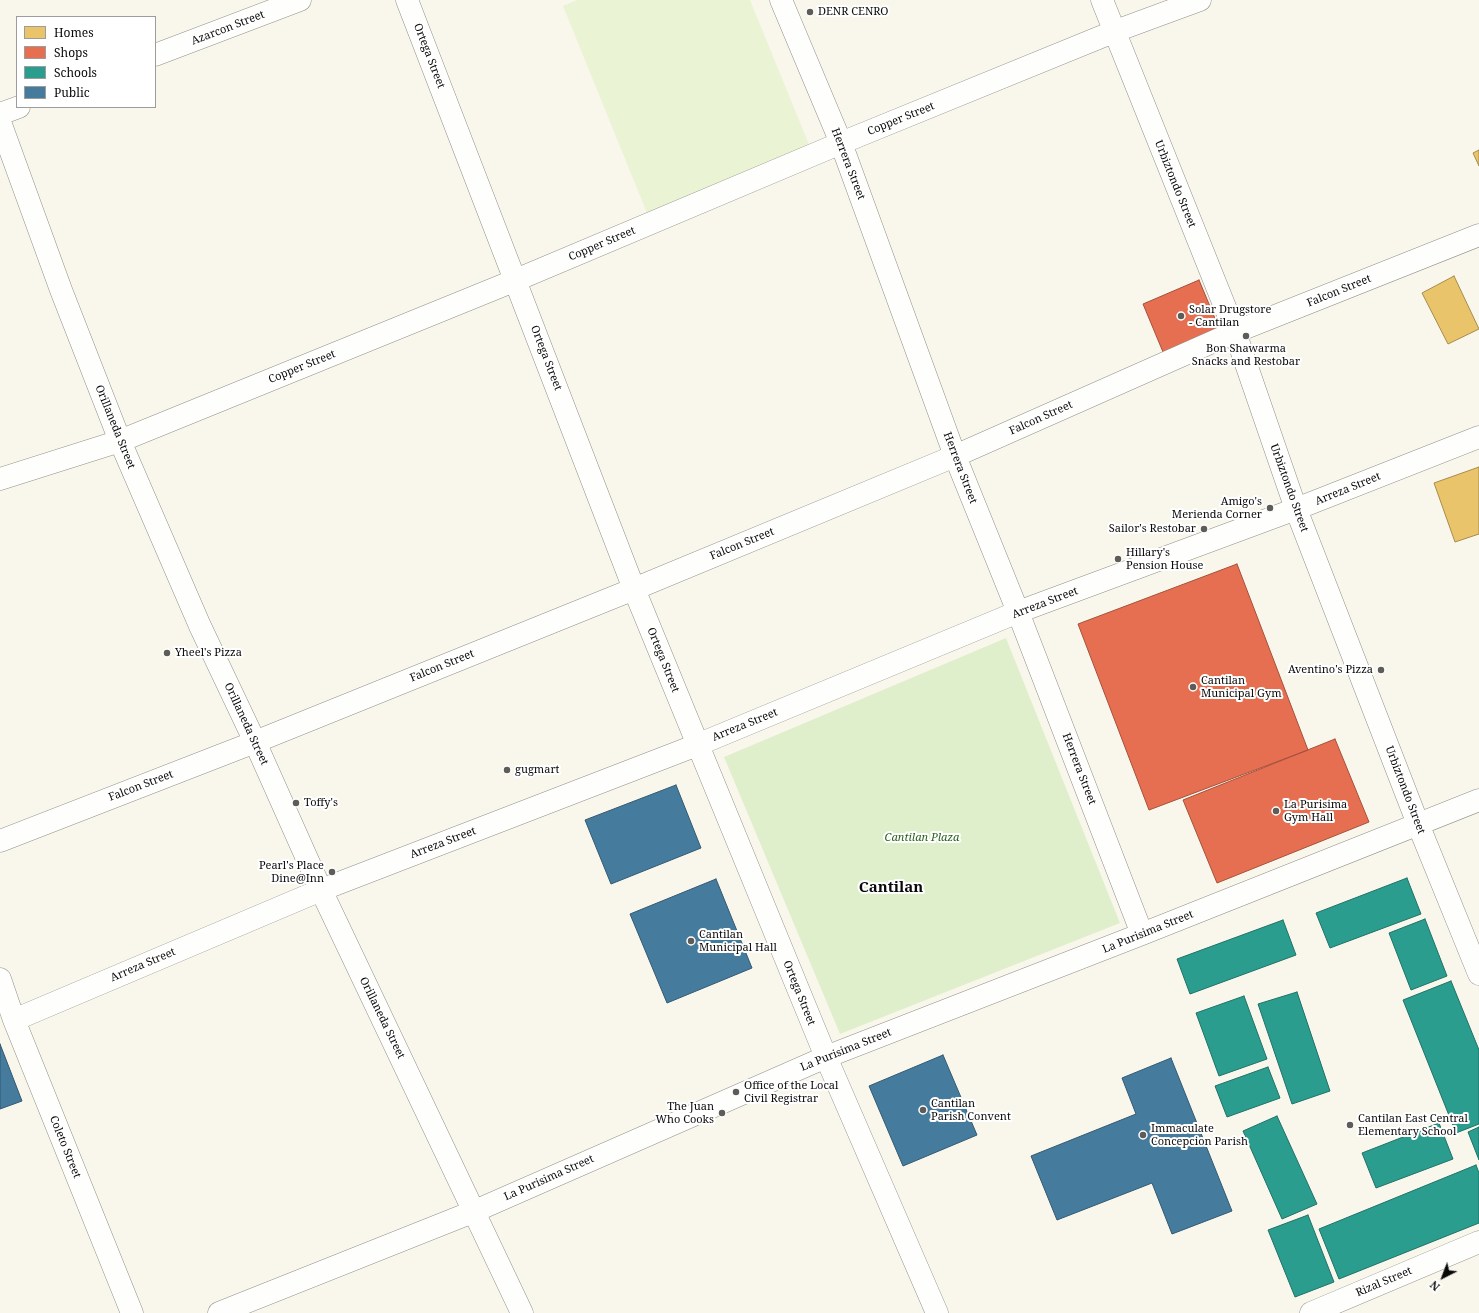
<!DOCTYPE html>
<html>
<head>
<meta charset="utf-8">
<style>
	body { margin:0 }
	#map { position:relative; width:1479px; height:1313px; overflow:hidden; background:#f9f7ec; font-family:"Noto Serif",serif }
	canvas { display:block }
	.legend { position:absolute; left:16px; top:16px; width:140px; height:92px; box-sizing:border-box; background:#fff; border:1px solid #9d9d9d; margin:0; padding:5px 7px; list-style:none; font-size:12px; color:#090909 }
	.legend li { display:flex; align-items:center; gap:8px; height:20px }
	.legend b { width:20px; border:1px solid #9d9d9d }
	.north { position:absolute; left:1423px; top:1257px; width:40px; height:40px; -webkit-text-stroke:3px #fff; paint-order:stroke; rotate:222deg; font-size:11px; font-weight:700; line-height:16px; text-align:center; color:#090909 }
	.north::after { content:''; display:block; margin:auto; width:14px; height:18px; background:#090909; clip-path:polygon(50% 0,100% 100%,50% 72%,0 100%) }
</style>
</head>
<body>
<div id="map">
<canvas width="1479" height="1313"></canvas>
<ul class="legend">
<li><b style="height:11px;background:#e9c46a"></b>Homes</li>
<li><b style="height:11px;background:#e76f51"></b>Shops</li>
<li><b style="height:11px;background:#2a9d8f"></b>Schools</li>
<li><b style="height:11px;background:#457b9d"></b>Public</li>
</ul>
<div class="north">N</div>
</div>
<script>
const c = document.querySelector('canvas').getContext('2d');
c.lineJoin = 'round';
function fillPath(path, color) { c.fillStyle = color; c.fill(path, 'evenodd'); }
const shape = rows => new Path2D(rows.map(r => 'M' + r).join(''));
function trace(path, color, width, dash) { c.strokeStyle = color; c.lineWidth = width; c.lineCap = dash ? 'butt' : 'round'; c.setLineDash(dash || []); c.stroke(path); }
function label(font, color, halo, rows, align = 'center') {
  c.font = font + ' "Noto Serif",serif'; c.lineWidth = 4; c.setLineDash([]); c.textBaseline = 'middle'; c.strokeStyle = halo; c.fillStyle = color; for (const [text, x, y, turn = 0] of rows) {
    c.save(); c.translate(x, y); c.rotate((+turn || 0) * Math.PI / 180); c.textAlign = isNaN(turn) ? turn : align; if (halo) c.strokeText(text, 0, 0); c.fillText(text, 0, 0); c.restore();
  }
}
fillPath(shape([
	[1006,638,1120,923,840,1034,724,757]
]), '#e0efcb');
fillPath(shape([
	[577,0,750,0,810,147,647,213,563,6]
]), '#ebf3d5');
const homes = shape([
	[1479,150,1479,166,1473,153,1479,150],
	[1454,276,1479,329,1448,344,1422,293,1454,276],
	[1479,467,1479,534,1455,542,1434,483,1479,467]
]);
fillPath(homes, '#e9c46a');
trace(homes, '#a68c4d', 1);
const shops = shape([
	[1199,280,1219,328,1163,352,1143,304,1199,280],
	[1237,564,1308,750,1149,810,1078,624,1237,564],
	[1335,739,1369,822,1217,883,1183,800,1335,739]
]);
fillPath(shops, '#e76f51');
trace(shops, '#a4503b', 1);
const schools = shape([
	[1407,878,1421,914,1330,948,1316,913,1407,878],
	[1425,919,1447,976,1411,990,1389,933,1425,919],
	[1283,920,1296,955,1190,994,1177,959,1283,920],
	[1451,981,1479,1050,1479,1124,1456,1133,1403,1000,1451,981],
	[1297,992,1330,1091,1292,1104,1258,1004,1297,992],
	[1244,996,1267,1059,1219,1076,1196,1013,1244,996],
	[1268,1067,1280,1098,1227,1117,1215,1086,1268,1067],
	[1277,1116,1317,1204,1282,1219,1243,1131,1277,1116],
	[1439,1123,1453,1159,1376,1188,1362,1153,1439,1123],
	[1479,1127,1479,1160,1468,1132,1479,1127],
	[1476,1165,1479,1173,1479,1223,1339,1279,1319,1229,1476,1165],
	[1308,1215,1334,1282,1295,1297,1268,1230,1308,1215]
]);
fillPath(schools, '#2a9d8f');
trace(schools, '#207167', 1);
const public = shape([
	[676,785,701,848,611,884,585,820,676,785],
	[716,879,752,968,667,1003,630,914,716,879],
	[0,1044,22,1101,0,1109,0,1044],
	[943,1055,977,1135,903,1166,869,1086,943,1055],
	[1171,1058,1232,1211,1172,1234,1152,1183,1057,1220,1031,1156,1136,1114,1122,1078,1171,1058]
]);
fillPath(public, '#457b9d');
trace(public, '#335971', 1);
const minor = shape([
	[407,0,634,589,826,1057,937,1313],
	[781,0,841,143,955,456,1018,612,1142,934],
	[1102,0,1235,332,1296,509,1418,824,1479,974],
	[155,55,300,0],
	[0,114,19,107],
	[0,122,61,290,120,441,200,626,255,742,321,890,522,1313],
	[0,479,120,441,516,280,841,143,1113,32,1200,0],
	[0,841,255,742,634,589,955,456,1235,332,1479,235],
	[0,979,14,1020,132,1313],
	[14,1020,321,890,697,745,1018,612,1296,509,1479,437],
	[219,1313,475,1211,826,1057,1142,934,1479,800]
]);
const tertiary = shape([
	[1311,1313,1479,1242]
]);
trace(minor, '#91908b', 23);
trace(tertiary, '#91908b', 23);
trace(minor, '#fefefc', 22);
trace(tertiary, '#fefefc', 22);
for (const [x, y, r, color] of [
	[810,12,4,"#5d5c58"],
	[1181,316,4,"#5d5c58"],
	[1246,336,4,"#5d5c58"],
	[1270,508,4,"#5d5c58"],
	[1204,529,4,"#5d5c58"],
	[1118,559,4,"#5d5c58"],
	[167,653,4,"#5d5c58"],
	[1381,670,4,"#5d5c58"],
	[1193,687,4,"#5d5c58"],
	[507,770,4,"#5d5c58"],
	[296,803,4,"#5d5c58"],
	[1276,811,4,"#5d5c58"],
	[332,872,4,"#5d5c58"],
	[691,941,4,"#5d5c58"],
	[736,1092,4,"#5d5c58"],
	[923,1110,4,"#5d5c58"],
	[722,1113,4,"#5d5c58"],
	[1350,1125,4,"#5d5c58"],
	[1143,1135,4,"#5d5c58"]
]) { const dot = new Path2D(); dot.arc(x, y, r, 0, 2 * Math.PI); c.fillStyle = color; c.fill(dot); trace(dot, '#fff', 1.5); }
label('11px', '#090909', '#fff', [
	["DENR CENRO",818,12],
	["Solar Drugstore",1189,310],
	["- Cantilan",1189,323],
	["Bon Shawarma",1246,349,"center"],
	["Snacks and Restobar",1246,362,"center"],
	["Amigo's",1262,502,"right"],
	["Merienda Corner",1262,515,"right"],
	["Sailor's Restobar",1196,529,"right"],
	["Hillary's",1126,553],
	["Pension House",1126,566],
	["Yheel's Pizza",175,653],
	["Aventino's Pizza",1373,670,"right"],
	["Cantilan",1201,681],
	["Municipal Gym",1201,694],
	["gugmart",515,770],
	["Toffy's",304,803],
	["La Purisima",1284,805],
	["Gym Hall",1284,818],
	["Pearl's Place",324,866,"right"],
	["Dine@Inn",324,879,"right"],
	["Cantilan",699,935],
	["Municipal Hall",699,948],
	["Office of the Local",744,1086],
	["Civil Registrar",744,1099],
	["Cantilan",931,1104],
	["Parish Convent",931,1117],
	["The Juan",714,1107,"right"],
	["Who Cooks",714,1120,"right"],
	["Cantilan East Central",1358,1119],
	["Elementary School",1358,1132],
	["Immaculate",1151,1129],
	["Concepcion Parish",1151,1142]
], 'left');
label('11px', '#090909', '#fff', [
	["Azarcon Street",228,28,-21],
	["Ortega Street",429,56,69],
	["Copper Street",901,119,-22],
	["Herrera Street",848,164,69],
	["Urbiztondo Street",1175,184,68],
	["Copper Street",602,244,-23],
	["Falcon Street",1339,291,-22],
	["Ortega Street",546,358,69],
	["Copper Street",302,367,-22],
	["Falcon Street",1041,418,-24],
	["Orillaneda Street",115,427,68],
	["Herrera Street",960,468,69],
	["Urbiztondo Street",1289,488,70],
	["Arreza Street",1348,489,-22],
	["Falcon Street",742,544,-22],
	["Arreza Street",1045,603,-21],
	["Ortega Street",663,660,68],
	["Falcon Street",442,666,-22],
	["Orillaneda Street",246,724,65],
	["Arreza Street",745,725,-22],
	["Herrera Street",1079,769,69],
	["Falcon Street",141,786,-21],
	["Urbiztondo Street",1405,790,69],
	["Arreza Street",443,843,-21],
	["La Purisima Street",1148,932,-22],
	["Arreza Street",143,965,-23],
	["Ortega Street",799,993,68],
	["Orillaneda Street",382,1018,64],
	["La Purisima Street",846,1050,-22],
	["Coleto Street",65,1147,68],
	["La Purisima Street",549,1178,-24],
	["Rizal Street",1384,1282,-23]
]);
label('italic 11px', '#27611a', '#fff', [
	["Cantilan Plaza",922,838]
]);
label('bold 15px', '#090909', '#fff', [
	["Cantilan",891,888]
]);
</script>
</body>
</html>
